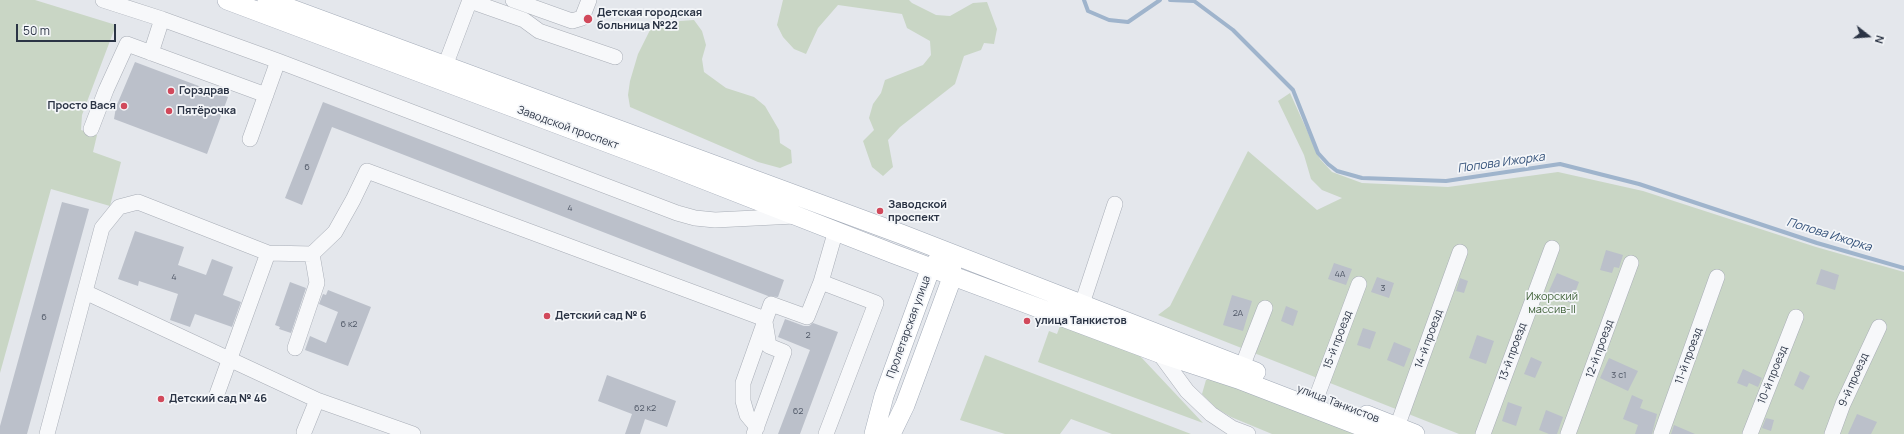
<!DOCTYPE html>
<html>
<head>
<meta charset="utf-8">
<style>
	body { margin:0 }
	#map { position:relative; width:1904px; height:434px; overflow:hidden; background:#e4e7ec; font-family:Manrope,sans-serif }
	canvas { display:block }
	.north { position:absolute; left:1848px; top:16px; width:40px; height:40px; -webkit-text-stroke:3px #f4f6f9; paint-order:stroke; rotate:107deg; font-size:11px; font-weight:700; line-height:16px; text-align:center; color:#2b3445 }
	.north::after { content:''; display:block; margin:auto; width:14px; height:18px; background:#2b3445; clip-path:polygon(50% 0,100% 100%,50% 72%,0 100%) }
	.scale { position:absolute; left:16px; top:24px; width:100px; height:18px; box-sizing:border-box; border:2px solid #2b3445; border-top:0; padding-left:5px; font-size:12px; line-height:14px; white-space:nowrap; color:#2b3445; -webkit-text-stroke:3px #f4f6f9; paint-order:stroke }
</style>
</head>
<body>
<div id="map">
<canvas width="1904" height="434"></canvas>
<div class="north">N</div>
<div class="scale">50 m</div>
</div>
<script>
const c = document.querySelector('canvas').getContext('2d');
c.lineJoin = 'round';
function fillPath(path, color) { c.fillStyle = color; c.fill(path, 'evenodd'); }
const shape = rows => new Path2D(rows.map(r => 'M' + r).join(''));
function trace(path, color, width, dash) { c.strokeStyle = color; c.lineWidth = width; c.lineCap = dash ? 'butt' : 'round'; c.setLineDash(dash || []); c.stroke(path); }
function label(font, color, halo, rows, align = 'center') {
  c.font = font + ' Manrope,sans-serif'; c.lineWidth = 3.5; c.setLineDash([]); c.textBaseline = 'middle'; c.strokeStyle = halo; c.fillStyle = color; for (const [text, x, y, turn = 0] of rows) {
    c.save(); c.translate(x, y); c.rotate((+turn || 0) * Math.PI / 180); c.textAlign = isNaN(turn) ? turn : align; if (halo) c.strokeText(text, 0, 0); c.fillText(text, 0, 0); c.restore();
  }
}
fillPath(shape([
	[0,0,35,0,116,25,82,115,81,130,97,135,93,152,121,162,110,206,51,189,0,373],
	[783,0,909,0,912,3,936,15,950,16,973,3,987,2,997,29,994,44,984,43,981,50,964,56,955,84,900,127,888,140,893,167,883,176,872,167,863,141,874,130,869,118,873,104,881,93,885,80,923,65,931,55,930,41,907,28,902,14,838,5,818,28,806,54,794,49,783,37,777,25],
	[694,20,702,31,706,45,702,59,704,72,726,88,754,97,765,106,779,130,780,143,791,150,792,163,780,168,758,162,630,107,628,95,630,81,638,54,650,30,680,21],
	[1290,93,1320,159,1332,172,1362,183,1448,187,1558,172,1643,191,1816,247,1904,272,1904,434,1459,434,1158,315,1170,306,1248,151,1317,210,1342,198,1322,190,1311,179,1304,155,1278,101],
	[1060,326,1140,356,1203,423,1038,362,1049,331,1057,334],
	[985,355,1191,434,1112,434,1071,419,1060,434,1005,434,960,420],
	[1213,378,1355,434,1272,434,1231,417,1216,408,1202,394,1206,380]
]), '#c9d6c5');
trace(shape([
	[1084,0,1088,11,1109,20,1128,22,1160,0],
	[1170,0,1194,1,1233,30,1293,90,1318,153,1328,164,1337,171,1362,178,1446,181,1560,164,1639,184,1817,243,1904,268]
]), '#9fb4cc', 4);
fillPath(shape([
	[135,62,228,97,207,154,114,119,116,107],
	[323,102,784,280,778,297,768,296,332,127,302,205,285,198],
	[62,202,89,209,27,434,0,434,0,426],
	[135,231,184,247,178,265,206,275,212,259,233,267,223,295,241,302,232,327,195,314,190,327,170,320,178,294,139,281,138,286,118,279],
	[1606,250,1623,255,1619,268,1614,267,1612,273,1600,270],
	[1334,263,1352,269,1346,285,1328,279],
	[1821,269,1839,275,1835,290,1816,284],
	[1557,273,1579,282,1571,303,1548,293],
	[1377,277,1394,283,1389,298,1371,292],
	[1460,278,1468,281,1464,293,1456,291],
	[290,282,306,288,291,333,279,329,280,327,275,325],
	[328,290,371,307,348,366,305,350,310,336,326,343,338,312,319,304,323,294,326,295],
	[1232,295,1252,301,1243,331,1223,325],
	[1286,306,1298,311,1293,326,1281,321],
	[785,319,804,326,809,326,813,323,838,332,800,434,778,434,810,350,778,337],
	[1363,328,1376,332,1370,349,1357,345],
	[1477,335,1494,341,1486,364,1469,358],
	[1394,342,1411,349,1404,367,1387,360],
	[1531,357,1542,362,1535,378,1524,374],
	[1609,358,1638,371,1628,391,1600,378],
	[1743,369,1762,378,1758,387,1749,383,1747,387,1737,383],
	[1800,371,1810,376,1803,390,1794,385],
	[607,375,676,401,667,427,645,419,640,434,625,434,632,414,598,401],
	[1632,395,1643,400,1640,408,1657,414,1652,434,1635,434,1638,425,1623,419],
	[1508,402,1522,407,1516,426,1502,421],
	[1546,410,1563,417,1557,434,1549,434,1539,430],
	[1857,414,1877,422,1871,434,1848,434],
	[1766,418,1774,420,1771,431,1762,428],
	[1674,425,1695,434,1671,434]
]), '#bbc0ca');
const minor = shape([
	[103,0,162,19,278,61,677,213,695,218,715,220,795,216],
	[513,0,572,21,582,18,589,0],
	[470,1,524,20,539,31,615,57],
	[151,53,162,19],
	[445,66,470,0],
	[91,129,106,90,127,44,266,95],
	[250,139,278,61],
	[85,292,317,400,413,434],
	[1082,304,1115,204],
	[295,348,317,283,312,254],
	[1159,353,1187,391,1211,414,1232,428,1248,434],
	[1242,367,1265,308],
	[217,394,268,253],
	[1317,396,1359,284],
	[757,427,747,415,743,401,743,383,771,304,807,317,821,282],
	[1397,427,1460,252],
	[304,432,317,400],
	[47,434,102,228,119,207,138,202,268,253,312,254,335,232,353,200,367,171,765,319],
	[754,434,784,352,769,346,765,322],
	[826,434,876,303,821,282,836,230],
	[1483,434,1552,248],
	[1568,434,1631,263],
	[1661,434,1717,277],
	[1750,434,1796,317],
	[1832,434,1843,404,1879,327]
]);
const major = shape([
	[227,0,659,162,894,254,1159,353,1238,379,1381,434],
	[267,0,901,234,1256,372],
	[1367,415,1415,434],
	[874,434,884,396,931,267,941,258],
	[891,434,905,405,953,275,950,263]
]);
trace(minor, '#a9aeb7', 16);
trace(major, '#a3abb8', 20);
trace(minor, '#f7f8fa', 15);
trace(major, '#fff', 19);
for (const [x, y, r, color] of [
	[588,19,5,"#d1495b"],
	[171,91,4,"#d1495b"],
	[124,106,4,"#d1495b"],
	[169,111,4,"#d1495b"],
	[880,211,4,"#d1495b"],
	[547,316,4,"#d1495b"],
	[1027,321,4,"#d1495b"],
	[161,399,4,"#d1495b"]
]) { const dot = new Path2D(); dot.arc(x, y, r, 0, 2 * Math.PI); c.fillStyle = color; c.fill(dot); trace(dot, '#f4f6f9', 1.5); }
label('9px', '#4f5766', null, [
	["6",307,167],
	["4",570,208],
	["4А",1340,274],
	["4",174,277],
	["3",1383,288],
	["2А",1238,313],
	["6",44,317],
	["6 к2",349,324],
	["2",808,335],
	["3 с1",1619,375],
	["62 к2",645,408],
	["62",798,411]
]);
label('bold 11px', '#2b3445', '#f4f6f9', [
	["Детская городская",597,13],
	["больница №22",597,26],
	["Горздрав",179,91],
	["Просто Вася",116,106,"right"],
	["Пятёрочка",177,111],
	["Заводской",888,205],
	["проспект",888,218],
	["Детский сад № 6",555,316],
	["улица Танкистов",1035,321],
	["Детский сад № 46",169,399]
], 'left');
label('11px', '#2b3445', '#f4f6f9', [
	["Заводской проспект",568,128,20],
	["Пролетарская улица",909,327,-70],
	["14-й проезд",1429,339,-70],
	["15-й проезд",1338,340,-69],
	["12-й проезд",1600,349,-70],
	["13-й проезд",1513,352,-70],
	["11-й проезд",1689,356,-70],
	["10-й проезд",1773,375,-68],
	["9-й проезд",1854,380,-66],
	["улица Танкистов",1338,404,21]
]);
label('11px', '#3f6138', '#f4f6f9', [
	["Ижорский",1552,297],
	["массив-II",1552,310]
]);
label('italic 12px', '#34527a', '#f4f6f9', [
	["Попова Ижорка",1501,163,-8],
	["Попова Ижорка",1829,235,17]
]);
</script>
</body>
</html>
